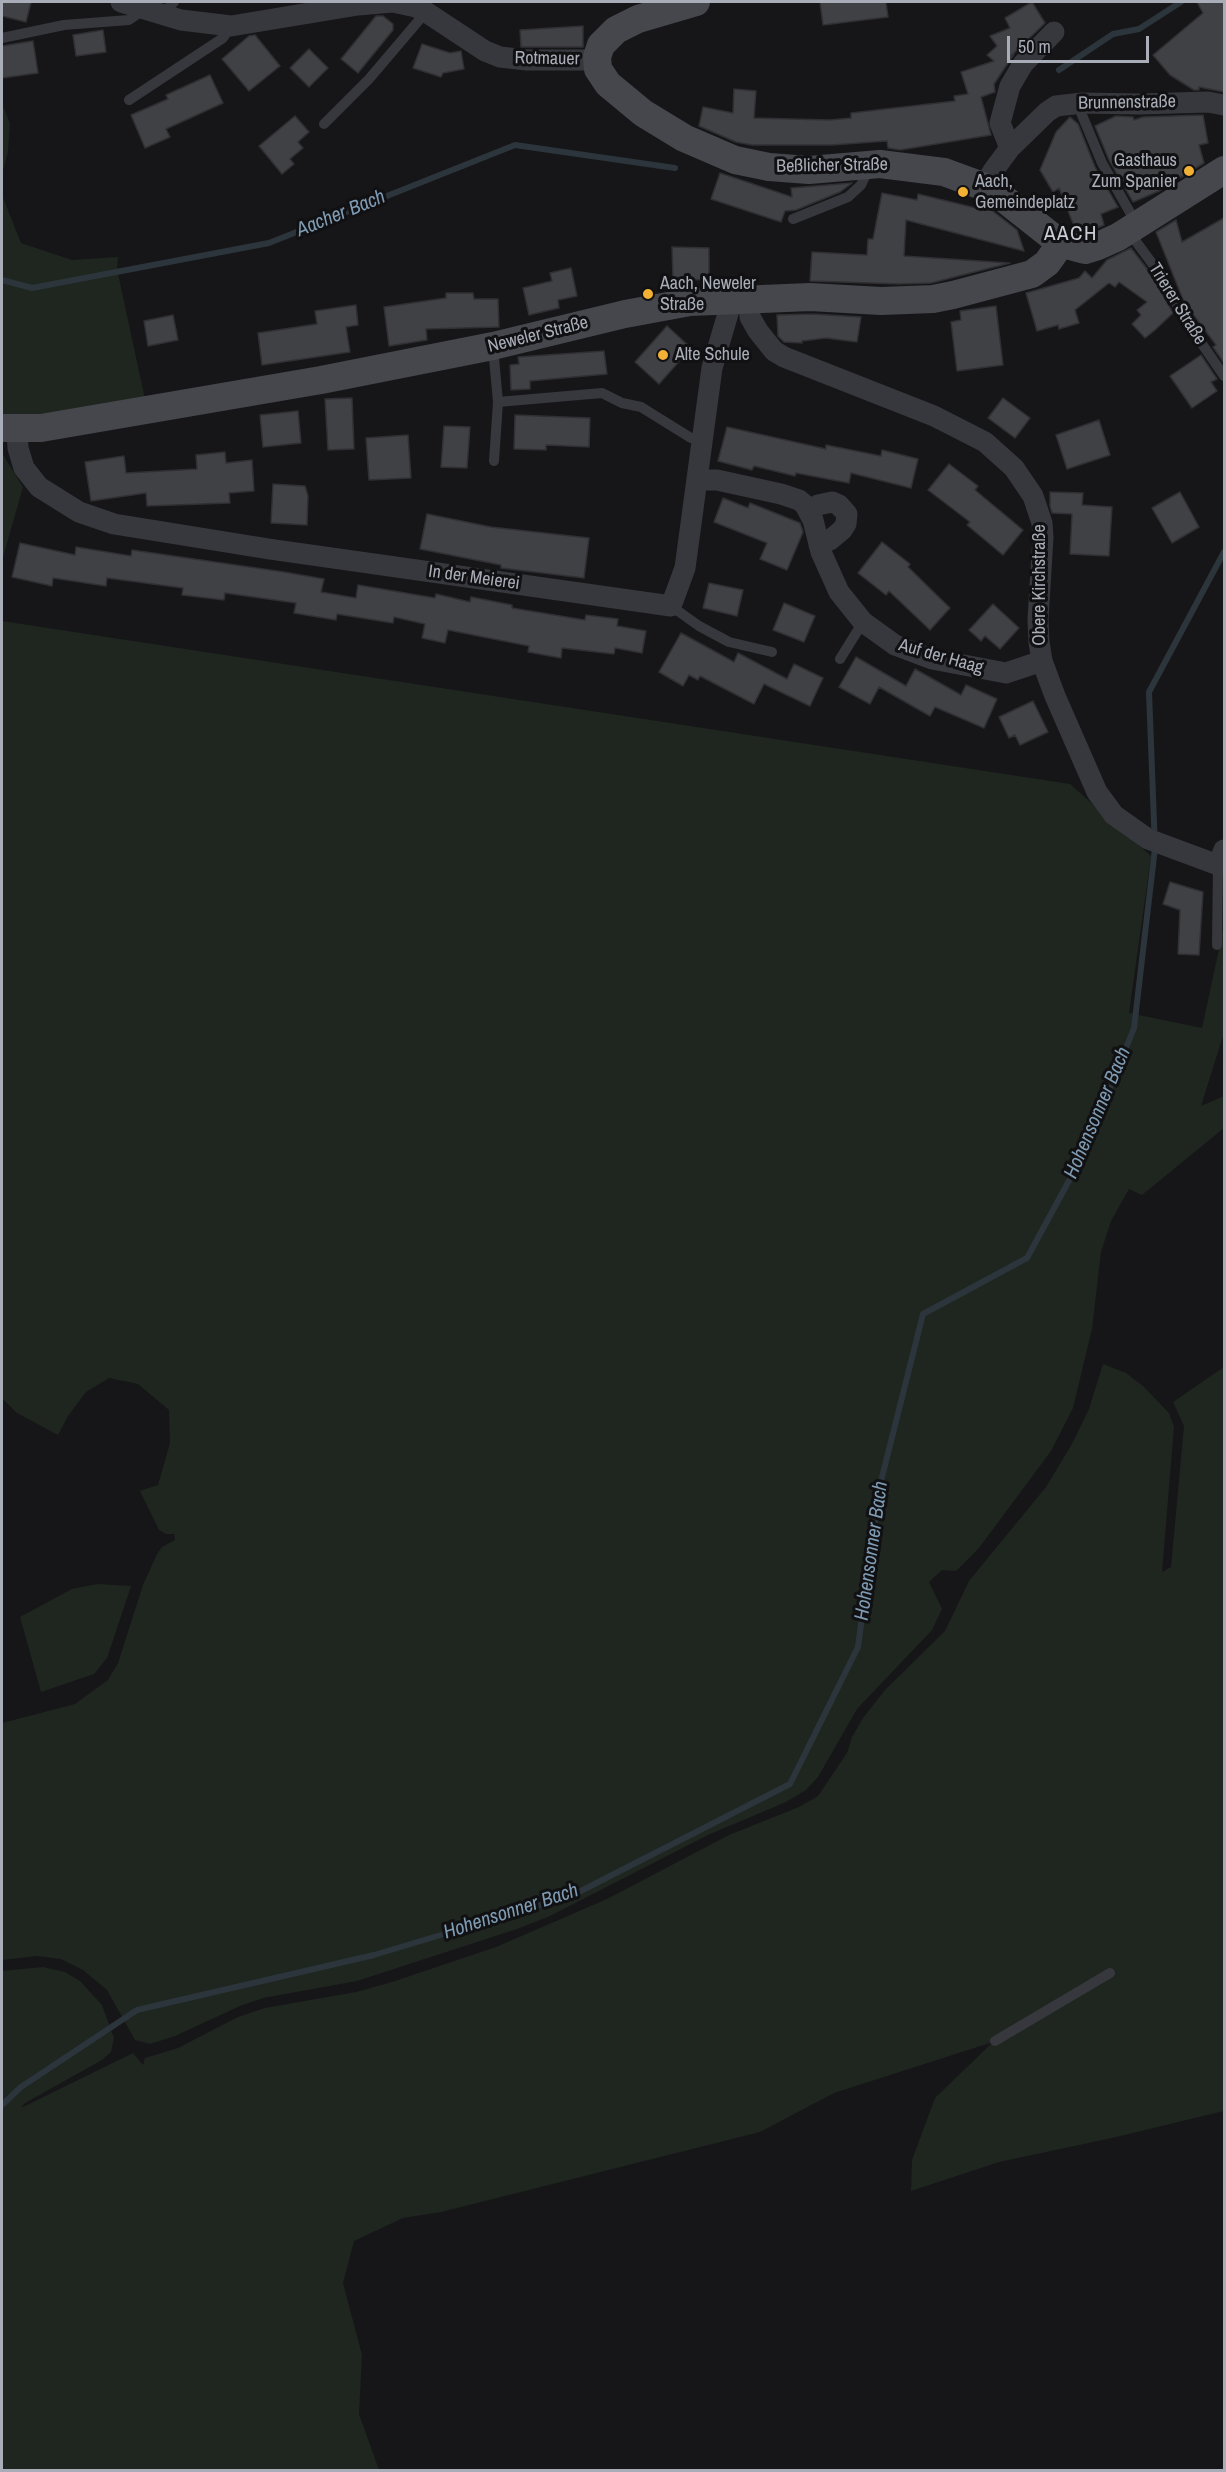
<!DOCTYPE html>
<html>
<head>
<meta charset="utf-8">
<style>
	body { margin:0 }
	#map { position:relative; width:1226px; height:2472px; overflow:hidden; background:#161618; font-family:"Archivo Narrow",sans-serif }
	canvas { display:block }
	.frame { position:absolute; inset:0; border:3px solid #a8adb8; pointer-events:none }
	.scale { position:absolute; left:1007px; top:36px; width:142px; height:27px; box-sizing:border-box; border:3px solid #a8adb8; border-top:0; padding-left:8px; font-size:18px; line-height:21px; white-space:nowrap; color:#a8adb8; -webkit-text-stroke:4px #111113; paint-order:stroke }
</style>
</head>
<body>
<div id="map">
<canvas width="1226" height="2472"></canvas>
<div class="frame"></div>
<div class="scale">50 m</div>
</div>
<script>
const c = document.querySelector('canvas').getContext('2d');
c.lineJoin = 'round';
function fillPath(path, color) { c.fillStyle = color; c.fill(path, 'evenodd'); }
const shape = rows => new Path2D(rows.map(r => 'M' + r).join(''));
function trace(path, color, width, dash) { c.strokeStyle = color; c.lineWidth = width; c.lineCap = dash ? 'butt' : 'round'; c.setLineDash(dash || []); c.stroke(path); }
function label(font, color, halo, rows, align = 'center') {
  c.font = font + ' "Archivo Narrow",sans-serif'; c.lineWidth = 6; c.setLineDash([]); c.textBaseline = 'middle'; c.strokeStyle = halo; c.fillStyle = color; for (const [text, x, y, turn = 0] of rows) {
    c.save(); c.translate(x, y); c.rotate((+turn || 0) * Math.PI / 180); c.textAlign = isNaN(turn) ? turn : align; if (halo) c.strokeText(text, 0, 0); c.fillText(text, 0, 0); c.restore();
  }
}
fillPath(shape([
	[2,104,10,123,8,152,2,174],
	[2,195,21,243,72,260,118,257,117,269,145,399,53,416,2,418],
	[2,453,23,487,2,561],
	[2,621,1070,784,1151,856,1129,1013,1202,1028,1221,940,1218,934,1224,930,1224,1033,1201,1106,1224,1096,1224,1128,1142,1195,1129,1189,1111,1221,1101,1252,1092,1329,1073,1408,1051,1451,979,1548,956,1571,942,1570,929,1582,942,1609,932,1630,857,1709,818,1777,806,1790,786,1802,708,1835,550,1916,517,1929,357,1981,263,1998,240,2006,175,2036,150,2044,135,2040,107,1990,83,1970,61,1959,37,1956,2,1960,2,1723,75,1704,108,1680,118,1663,143,1585,157,1554,162,1547,175,1540,174,1534,166,1534,159,1530,140,1491,158,1485,170,1443,169,1410,138,1384,109,1378,86,1392,68,1416,58,1435,17,1413,2,1398],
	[1103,1364,1126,1373,1143,1386,1169,1413,1174,1427,1162,1572,1171,1567,1184,1426,1173,1402,1224,1367,1224,2111,1112,2138,999,2162,911,2191,912,2160,935,2098,993,2042,834,2093,760,2132,441,2212,403,2218,354,2241,343,2283,362,2355,359,2414,379,2470,2,2470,2,1971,43,1967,65,1972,80,1981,102,2005,114,2038,111,2052,102,2060,25,2103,21,2108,133,2053,143,2065,145,2058,178,2048,238,2017,265,2008,356,1992,392,1982,496,1947,607,1899,729,1835,799,1807,818,1796,847,1753,852,1737,863,1718,885,1690,945,1631,969,1581,1046,1487,1072,1444,1089,1409],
	[97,1584,131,1586,107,1658,94,1674,41,1692,20,1617,72,1589]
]), '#1e261f');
trace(shape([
	[1059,70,1113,34,1139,29,1181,2],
	[2,280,32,288,269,243,515,145,675,168],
	[2,2105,21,2087,137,2010,374,1955,571,1896,790,1784,858,1647,879,1489,923,1314,1027,1258,1083,1155,1134,1028,1155,848,1149,692,1224,552]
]), '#2c353c', 6);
const building = shape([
	[2,2,31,2,26,22,2,16,2,2],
	[820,2,886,2,888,17,823,25,820,2],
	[1032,2,1045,23,1011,56,1014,54,994,84,995,92,981,97,991,135,900,150,888,148,887,141,832,145,752,145,736,142,699,126,703,107,733,113,734,89,756,91,754,118,830,120,851,118,851,113,955,101,954,96,968,94,961,72,994,61,987,55,997,46,990,36,1010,28,1005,18,1032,2],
	[1197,2,1224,2,1224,92,1199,87,1199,90,1194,90,1170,75,1153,55,1203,13,1197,2],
	[376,16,383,16,393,24,393,30,358,73,341,59,376,16],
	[583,26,583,47,521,47,520,30,583,26],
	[103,30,106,52,76,56,73,35,103,30],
	[255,35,280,66,249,91,222,59,249,36,255,35],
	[33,41,38,73,2,78,2,46,33,41],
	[422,44,450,53,461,51,464,69,443,73,441,77,413,68,422,44],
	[309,49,328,68,309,87,290,68,309,49],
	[210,75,223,103,166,129,170,137,145,148,131,115,168,99,166,95,210,75],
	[1203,115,1208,143,1199,145,1204,163,1159,191,1133,202,1109,160,1095,126,1116,116,1133,117,1134,120,1143,117,1203,115],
	[295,116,309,132,298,142,303,148,290,159,294,164,282,174,259,146,295,116],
	[1070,117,1078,124,1095,167,1118,207,1101,214,1104,225,1085,233,1076,231,1059,188,1053,192,1040,170,1056,132,1070,117],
	[720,173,792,197,791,188,852,183,840,192,796,210,785,211,781,222,711,199,720,173],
	[882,193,917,200,918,194,980,209,985,205,1017,230,1024,251,906,220,904,256,1010,263,931,283,900,284,810,281,812,252,867,255,868,239,873,239,882,193],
	[1224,218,1224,363,1213,347,1216,345,1184,302,1156,232,1176,220,1182,242,1224,218],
	[672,247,709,248,709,280,673,279,672,247],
	[1131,248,1151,274,1173,313,1155,330,1145,338,1132,324,1141,315,1137,310,1147,302,1119,282,1115,287,1109,283,1075,310,1079,323,1059,329,1058,325,1037,331,1026,293,1079,278,1085,271,1092,278,1107,260,1131,248],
	[571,268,577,296,558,300,559,308,529,315,523,288,552,281,550,273,571,268],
	[446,293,473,293,474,299,498,299,499,327,426,329,427,340,389,346,384,307,446,298,446,293],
	[356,305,358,325,346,327,350,352,262,365,258,333,317,324,315,311,356,305],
	[996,306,1003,365,957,371,951,322,961,320,960,311,996,306],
	[813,314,861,317,857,342,826,338,802,341,802,343,784,342,778,336,777,315,813,314],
	[173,315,178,340,148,346,144,321,173,315],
	[667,326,691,348,659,384,635,362,667,326],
	[604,351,607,374,530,381,530,389,511,390,510,365,519,364,518,357,604,351],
	[1201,355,1217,379,1211,382,1217,391,1192,408,1170,376,1201,355],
	[352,398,354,449,328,450,325,399,352,398],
	[1003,398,1030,418,1015,438,988,418,1003,398],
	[298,411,301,443,263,447,260,415,298,411],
	[515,415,590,418,589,447,546,445,546,450,514,449,515,415],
	[1099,420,1110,455,1067,469,1056,435,1099,420],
	[444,426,470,427,467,468,441,467,444,426],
	[727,427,826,449,826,445,881,456,882,450,918,459,911,488,851,473,849,483,796,473,795,476,754,466,752,470,718,461,727,427],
	[408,435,411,478,369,480,366,438,408,435],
	[225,452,226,463,252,460,254,491,229,493,230,503,147,506,146,493,91,501,85,462,124,456,126,473,197,469,196,455,225,452],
	[949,464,978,486,975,490,1023,530,1003,555,967,525,970,522,928,490,949,464],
	[273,484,305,486,308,496,307,525,271,523,273,484],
	[1050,492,1083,493,1082,505,1112,507,1109,556,1070,554,1072,514,1052,513,1050,506,1050,492],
	[1180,492,1199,527,1172,543,1152,508,1180,492],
	[723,498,748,508,750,503,800,523,803,532,787,570,760,559,767,543,714,522,723,498],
	[427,514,491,527,589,538,584,578,501,568,501,565,420,549,427,514],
	[882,542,910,564,908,567,950,608,930,630,889,591,886,595,858,573,882,542],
	[20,543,75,555,76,547,131,556,132,550,284,572,324,579,321,592,356,598,358,585,435,598,436,594,470,602,471,597,512,605,512,608,585,620,586,615,618,619,617,626,646,631,642,653,615,648,614,654,562,648,561,658,528,652,529,646,448,630,445,643,422,638,425,624,394,617,393,623,337,614,336,620,294,613,296,603,225,593,224,600,182,595,183,588,107,578,106,586,53,578,52,586,12,577,20,543],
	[709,583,743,590,737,616,703,608,709,583],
	[784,603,815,616,804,642,773,630,784,603],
	[993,604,1019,628,1000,649,985,636,981,641,969,630,993,604],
	[681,633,734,662,738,653,787,679,794,664,823,678,810,706,764,684,754,704,700,676,698,680,689,675,683,686,659,672,681,633],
	[856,657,906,686,915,669,961,695,966,685,997,699,984,728,935,707,930,716,879,687,870,704,839,687,856,657],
	[1033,701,1048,732,1020,745,1015,735,1009,738,999,717,1033,701],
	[1170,882,1203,892,1199,955,1178,954,1180,910,1163,904,1170,882]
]);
fillPath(building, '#404145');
trace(building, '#303034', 1.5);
trace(shape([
	[162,14,174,2],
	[2,38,64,25,129,20,145,9],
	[129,100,223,38,231,26],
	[1077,103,1102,163,1136,223],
	[324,124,369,79,426,12],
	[793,219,848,197,861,185,869,168],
	[1129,232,1157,270,1189,325,1224,376],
	[493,347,498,402,494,461],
	[498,402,602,393,622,403,641,407,691,438,703,438],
	[671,606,699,626,729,642,772,652],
	[840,659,863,622],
	[1217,945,1218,865],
	[995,2041,1110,1973]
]), '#37383d', 10);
trace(shape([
	[121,2,181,20,231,26,358,5,393,2,416,7,426,12,485,51,500,57,527,60,597,60],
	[1010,148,1000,123,1010,86,1023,64,1054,32],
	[985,185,993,171,1010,148,1047,112,1056,106,1082,103,1140,104,1208,102,1224,105],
	[749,300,750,317,758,331,774,351,784,357,934,416,985,442,1014,468,1033,496,1042,523,1043,537,1038,619,1039,642,1042,661,1055,696,1097,792,1114,815,1148,839,1218,865,1224,850],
	[17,429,18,448,24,468,39,487,79,512,114,524,269,549,671,606,685,568,712,368,732,300],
	[698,480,717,480,781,494,799,500,805,505,813,520,821,552,839,592,863,622,895,645,932,659,1006,673,1042,661],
	[809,512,818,505,832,502,839,505,847,514,846,524,842,530,830,540,819,545]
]), '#37383d', 21);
trace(shape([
	[696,2,638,19,616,30,601,45,597,57,598,69,608,84,643,113,684,138,735,160,769,167,809,170,880,164,944,172,993,190,1050,235,1070,246,1085,250,1098,246,1118,237,1224,170],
	[2,428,41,428,321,380,493,346,625,314,690,302,810,297,881,301,933,299,953,295,1032,274,1047,263,1062,242]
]), '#45474d', 28);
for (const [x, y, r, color] of [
	[1189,171,6,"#f2b134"],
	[963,192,6,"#f2b134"],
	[648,294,6,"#f2b134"],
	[663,355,6,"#f2b134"]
]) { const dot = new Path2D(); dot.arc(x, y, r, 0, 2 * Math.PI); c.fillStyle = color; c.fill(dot); trace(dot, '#111113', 2); }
label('18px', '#a8adb8', '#111113', [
	["Rotmauer",547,59,1],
	["Brunnenstraße",1127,103,-1],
	["Beßlicher Straße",832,166,-1],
	["Trierer Straße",1177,304,58],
	["Neweler Straße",538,335,-14],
	["In der Meierei",474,578,8],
	["Obere Kirchstraße",1040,585,-90],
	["Auf der Haag",941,657,16]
]);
label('18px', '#a8adb8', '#111113', [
	["Gasthaus",1177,161,"right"],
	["Zum Spanier",1177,182,"right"],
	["Aach,",975,182],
	["Gemeindeplatz",975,203],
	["Aach, Neweler",660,284],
	["Straße",660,305],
	["Alte Schule",675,355]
], 'left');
label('italic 20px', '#7f9bb3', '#111113', [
	["Aacher Bach",341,214,-22],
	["Hohensonner Bach",1098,1113,-67],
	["Hohensonner Bach",872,1551,-82],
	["Hohensonner Bach",511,1912,-18]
]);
c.letterSpacing = '1.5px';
label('21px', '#c9ccd4', '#111113', [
	["AACH",1071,234]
]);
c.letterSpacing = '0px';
</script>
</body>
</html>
